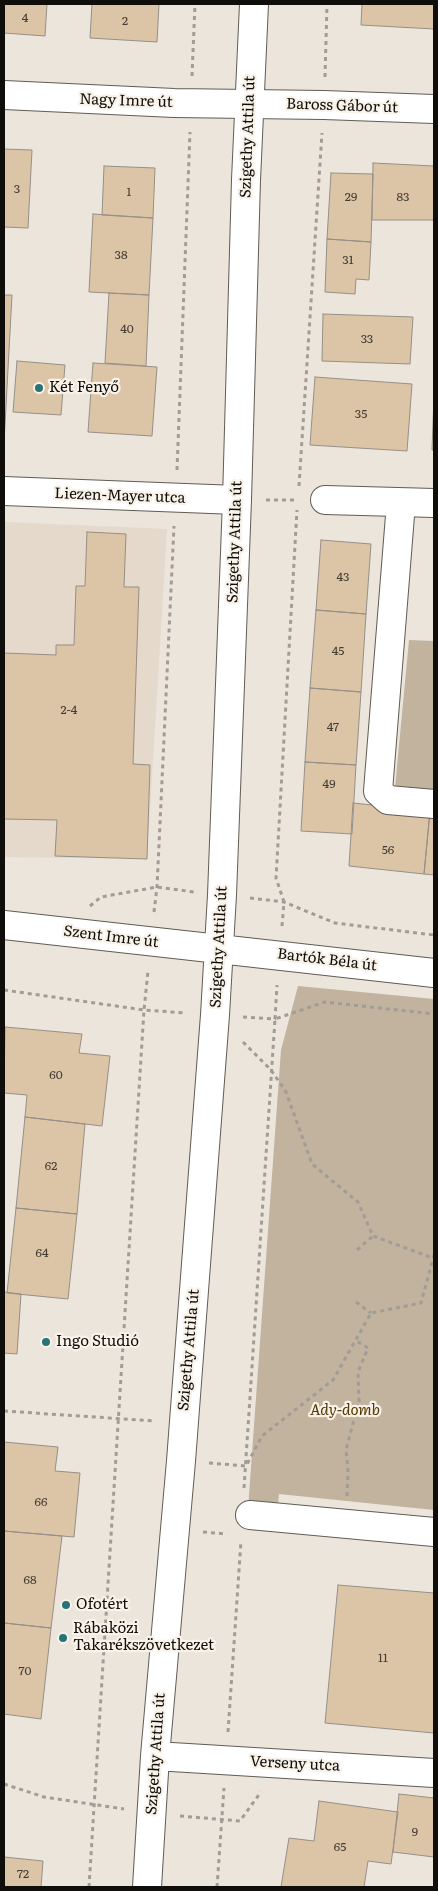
<!DOCTYPE html>
<html>
<head>
<meta charset="utf-8">
<style>
	body { margin:0 }
	#map { position:relative; width:438px; height:1891px; overflow:hidden; background:#ebe5dc; font-family:Literata,serif }
	canvas { display:block }
	.frame { position:absolute; inset:0; border:5px solid #100e0b; pointer-events:none }
</style>
</head>
<body>
<div id="map">
<canvas width="438" height="1891"></canvas>
<div class="frame"></div>
</div>
<script>
const c = document.querySelector('canvas').getContext('2d');
c.lineJoin = 'round';
function fillPath(path, color) { c.fillStyle = color; c.fill(path, 'evenodd'); }
const shape = rows => new Path2D(rows.map(r => 'M' + r).join(''));
function trace(path, color, width, dash) { c.strokeStyle = color; c.lineWidth = width; c.lineCap = dash ? 'butt' : 'round'; c.setLineDash(dash || []); c.stroke(path); }
function label(font, color, halo, rows, align = 'center') {
  c.font = font + ' Literata,serif'; c.lineWidth = 4.5; c.setLineDash([]); c.textBaseline = 'middle'; c.strokeStyle = halo; c.fillStyle = color; for (const [text, x, y, turn = 0] of rows) {
    c.save(); c.translate(x, y); c.rotate((+turn || 0) * Math.PI / 180); c.textAlign = isNaN(turn) ? turn : align; if (halo) c.strokeText(text, 0, 0); c.fillText(text, 0, 0); c.restore();
  }
}
fillPath(shape([
	[4,522,167,529,147,859,4,857]
]), '#e4d9ca');
fillPath(shape([
	[409,640,434,641,434,791,395,788],
	[298,986,434,999,434,1510,279,1494,277,1517,248,1509,281,1050]
]), '#c1b39e');
const building = shape([
	[4,4,47,4,45,36,4,33,4,4],
	[92,4,159,4,157,42,90,38,92,4],
	[362,4,434,4,434,29,361,25,362,4],
	[4,149,32,150,28,228,4,227,4,149],
	[373,163,434,166,434,220,372,220,373,163],
	[104,166,155,168,153,218,102,215,104,166],
	[331,173,373,174,371,242,327,239,331,173],
	[93,214,153,218,149,295,89,292,93,214],
	[327,239,371,242,369,280,356,279,355,294,325,292,327,239],
	[109,293,149,295,146,366,105,363,109,293],
	[4,295,12,295,4,443,4,295],
	[323,314,413,317,410,364,322,361,323,314],
	[17,361,65,365,61,415,13,412,17,361],
	[93,363,157,367,152,436,88,432,93,363],
	[315,377,412,384,407,451,310,445,315,377],
	[434,398,434,450,432,450,434,398],
	[87,532,126,534,124,587,139,587,133,764,150,765,147,859,55,856,57,820,4,819,4,653,56,655,56,645,74,645,76,586,85,586,87,532],
	[321,540,371,544,366,614,316,610,321,540],
	[316,610,366,614,361,692,310,688,316,610],
	[310,688,361,692,356,765,305,762,310,688],
	[305,762,356,765,352,834,301,831,305,762],
	[353,803,430,811,424,874,349,866,353,803],
	[430,811,434,812,434,875,424,874,430,811],
	[5,1027,82,1034,79,1053,110,1056,102,1126,25,1117,27,1095,4,1093,5,1027],
	[25,1117,85,1124,77,1214,16,1208,25,1117],
	[16,1208,77,1214,68,1299,7,1293,16,1208],
	[4,1292,21,1294,17,1354,4,1353,4,1292],
	[4,1442,58,1447,55,1471,80,1473,74,1537,4,1531,4,1442],
	[4,1531,62,1536,51,1628,4,1623,4,1531],
	[338,1585,434,1593,434,1733,325,1723,338,1585],
	[4,1623,51,1628,41,1719,4,1714,4,1623],
	[399,1794,434,1798,434,1857,393,1852,399,1794],
	[319,1801,398,1812,391,1864,368,1861,364,1887,281,1887,289,1838,314,1841,319,1801],
	[4,1857,43,1861,41,1887,4,1887,4,1857]
]);
fillPath(building, '#dcc5a6');
trace(building, '#958f87', 1);
const minor = shape([
	[4,491,237,500],
	[325,500,434,503],
	[401,503,378,791,388,800,434,804],
	[4,925,434,973],
	[250,1515,434,1532],
	[155,1756,434,1773],
	[147,1887,155,1756,181,1461,215,1015,222,895,237,500,246,180,254,4]
]);
const major = shape([
	[4,95,174,103,324,105,434,109]
]);
trace(minor, '#615c54', 30);
trace(major, '#615c54', 30);
trace(shape([
	[192,76,195,4],
	[325,77,327,4],
	[177,470,190,132],
	[299,486,322,133],
	[266,500,297,500],
	[250,898,284,902,335,923,434,935],
	[90,906,101,897,157,887,194,892],
	[154,912,157,887,174,526],
	[282,926,284,902,276,878,297,510],
	[4,990,144,1010,186,1013],
	[243,1017,275,1019,277,985],
	[243,1042,271,1070,286,1092,312,1164,358,1202,373,1236,433,1258],
	[357,1250,373,1236],
	[356,1302,371,1313],
	[4,1411,155,1421],
	[209,1463,246,1466,262,1436,333,1380,371,1313,421,1303,434,1255],
	[244,1488,275,1019,325,1002,434,1014],
	[347,1496,348,1471,346,1450,359,1401,358,1372,368,1348,355,1340],
	[203,1532,227,1534],
	[228,1732,241,1541],
	[4,1784,44,1797,124,1809],
	[180,1816,240,1821,261,1792],
	[89,1887,144,1010,148,971],
	[217,1887,224,1788]
]), '#a19c95', 3, [4, 4]);
trace(minor, '#fff', 28);
trace(major, '#fff', 28);
for (const [x, y, r, color] of [
	[39,388,5,"#287376"],
	[46,1342,5,"#287376"],
	[66,1605,5,"#287376"],
	[63,1638,5,"#287376"]
]) { const dot = new Path2D(); dot.arc(x, y, r, 0, 2 * Math.PI); c.fillStyle = color; c.fill(dot); trace(dot, '#f8f2e9', 2); }
label('12px', '#433c32', null, [
	["4",25,18],
	["2",125,21],
	["3",17,189],
	["1",129,192],
	["29",351,197],
	["83",403,197],
	["38",121,255],
	["31",348,260],
	["40",127,329],
	["33",367,339],
	["35",361,414],
	["43",343,577],
	["45",338,651],
	["2-4",69,710],
	["47",333,727],
	["49",329,784],
	["56",388,850],
	["60",56,1075],
	["62",51,1166],
	["64",42,1253],
	["66",41,1502],
	["68",30,1580],
	["11",383,1658],
	["70",25,1671],
	["9",415,1832],
	["65",340,1847],
	["72",23,1874]
]);
label('15px', '#100e0b', '#f8f2e9', [
	["Nagy Imre út",126,101,2],
	["Baross Gábor út",342,106,2],
	["Szigethy Attila út",248,137,-88],
	["Liezen-Mayer utca",120,496,2],
	["Szigethy Attila út",235,542,-88],
	["Szent Imre út",111,937,7],
	["Szigethy Attila út",219,947,-87],
	["Bartók Béla út",327,960,7],
	["Szigethy Attila út",189,1350,-85],
	["Szigethy Attila út",156,1754,-86],
	["Verseny utca",295,1764,3]
]);
label('15px', '#100e0b', '#f8f2e9', [
	["Két Fenyő",49,388],
	["Ingo Studió",56,1342],
	["Ofotért",76,1605],
	["Rábaközi",73,1629],
	["Takarékszövetkezet",73,1646]
], 'left');
label('italic 15px', '#563800', '#f8f2e9', [
	["Ady-domb",345,1411]
]);
</script>
</body>
</html>
